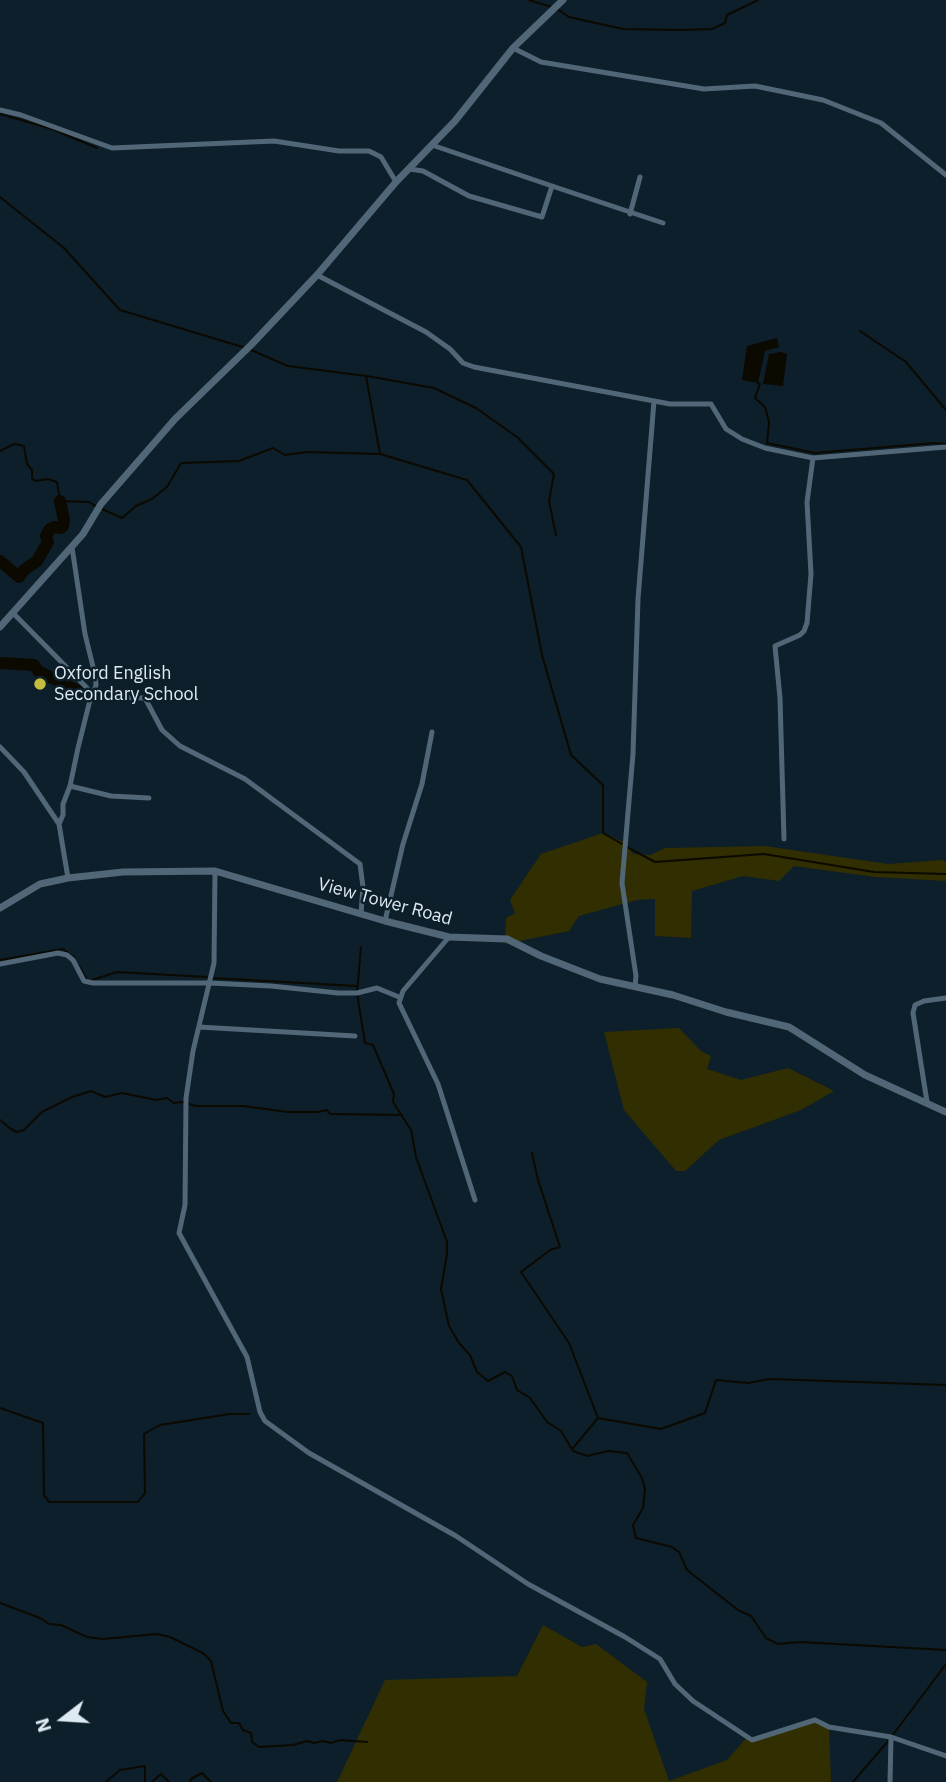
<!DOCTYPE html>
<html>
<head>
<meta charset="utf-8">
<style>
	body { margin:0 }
	#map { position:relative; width:946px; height:1782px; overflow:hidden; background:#0d1f2a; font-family:"IBM Plex Sans",sans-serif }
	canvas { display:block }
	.north { position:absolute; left:28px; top:1684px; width:70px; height:70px; -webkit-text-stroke:5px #0d1f2a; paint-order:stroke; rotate:253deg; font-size:19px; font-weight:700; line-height:28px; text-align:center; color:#dee9f1 }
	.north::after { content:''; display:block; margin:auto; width:24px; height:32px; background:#dee9f1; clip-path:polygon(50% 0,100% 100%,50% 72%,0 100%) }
</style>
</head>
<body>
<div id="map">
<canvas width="946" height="1782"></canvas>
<div class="north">N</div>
</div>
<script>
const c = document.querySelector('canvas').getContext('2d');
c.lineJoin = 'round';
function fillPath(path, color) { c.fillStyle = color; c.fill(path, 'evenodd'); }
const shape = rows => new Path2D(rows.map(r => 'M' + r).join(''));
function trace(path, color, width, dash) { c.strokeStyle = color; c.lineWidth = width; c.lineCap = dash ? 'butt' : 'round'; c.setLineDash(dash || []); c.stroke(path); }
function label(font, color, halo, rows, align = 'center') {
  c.font = font + ' "IBM Plex Sans",sans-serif'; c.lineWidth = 5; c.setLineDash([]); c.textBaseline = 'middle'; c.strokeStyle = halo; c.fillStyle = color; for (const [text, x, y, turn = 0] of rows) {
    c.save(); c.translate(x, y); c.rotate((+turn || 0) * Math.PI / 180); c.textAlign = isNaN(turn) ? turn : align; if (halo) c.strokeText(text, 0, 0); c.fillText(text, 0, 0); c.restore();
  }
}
fillPath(shape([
	[603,833,626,843,633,854,651,855,665,848,765,846,888,864,942,860,946,862,946,881,875,877,794,866,779,881,743,876,692,891,691,938,655,936,655,899,637,900,579,916,569,931,505,944,506,918,515,913,510,900,541,854],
	[679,1028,701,1051,711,1056,707,1069,741,1080,788,1068,834,1091,801,1110,719,1140,685,1171,676,1171,624,1110,604,1032],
	[543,1625,582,1647,596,1644,647,1682,644,1709,669,1781,727,1760,748,1736,752,1740,815,1720,829,1727,831,1782,337,1782,385,1680,517,1676]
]), '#312e01');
fillPath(shape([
	[777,338,779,347,765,351,758,383,742,380,747,346],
	[781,352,787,354,783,386,763,384,769,354]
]), '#0c0900');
trace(shape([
	[529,0,552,7],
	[557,9,569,17,623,29,681,30,712,29,725,23,727,15,758,0],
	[0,114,52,129,97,148],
	[0,197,64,248,120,310,246,348],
	[860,331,906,362,946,410],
	[251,350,288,366,366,376,380,454,467,480,521,547,542,655,571,755,603,785,603,833,622,844],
	[367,376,434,388,476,408,517,437,554,474,549,501,556,535],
	[758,383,760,384,755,398,765,407,769,422,767,443,815,453,934,443,946,444],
	[0,451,14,444,24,446,27,464,32,470,32,478,35,481,48,479,57,482,60,501,89,502,97,507],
	[102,509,122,518,136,506,152,499,167,487,181,463,239,461,273,448,285,455,308,452,380,454],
	[627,847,655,862,764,854,874,872,946,874],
	[361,947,357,993,365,1043,373,1045,394,1094,393,1102,411,1130,416,1157,447,1242,447,1254,441,1289,449,1326,459,1343,470,1355,477,1372,488,1381,505,1372,512,1376,517,1390,530,1398,547,1422,561,1431,573,1451,587,1456,608,1451,627,1453,642,1478,645,1489,643,1508,633,1525,636,1538,672,1547,679,1552,687,1570,738,1610,751,1616,766,1638,778,1644,800,1642,946,1650],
	[0,960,63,949,75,958],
	[79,966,87,980],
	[212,978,357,986],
	[92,980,117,972,207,977],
	[0,1120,11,1129,17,1132,24,1130,42,1112,72,1097,91,1091,105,1097,122,1093,156,1100,167,1098,174,1103,182,1102,196,1106,243,1106,288,1112,318,1112,327,1110,330,1114,402,1115],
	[532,1153,538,1180,560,1247,550,1250,521,1272,569,1343,598,1418,573,1448],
	[0,1408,43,1423,44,1495,49,1502,138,1502,145,1493,144,1434,160,1425,230,1414,249,1414],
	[598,1418,661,1429,705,1413,716,1380,748,1383,770,1379,946,1385],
	[0,1603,40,1618,49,1624,61,1625,87,1637,103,1639,157,1634,170,1637,203,1653,211,1661,223,1711,231,1723,239,1723,243,1730,251,1733,252,1742,259,1747,293,1745,307,1741,314,1743,323,1741,331,1743,340,1740,367,1742],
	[892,1736,946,1664],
	[106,1782,120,1770,145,1766,145,1782],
	[152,1782,161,1774,169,1782],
	[190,1782,191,1779,202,1773,211,1782],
	[853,1782,889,1740]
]), '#0c0900', 2);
trace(shape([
	[0,561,19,577,24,570,37,561,48,542,46,536,50,529,54,527,61,528,63,526,64,520,60,501],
	[0,663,34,665,38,671,80,692]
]), '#0c0900', 12);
trace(shape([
	[513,48,541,62,704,89,755,86,823,100,881,123,946,175],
	[0,110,21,115,112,148,274,141,339,151,369,151,381,157,396,182],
	[432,145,552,186],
	[409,169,423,171,469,196,542,217,552,186,663,223],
	[630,214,640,177],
	[317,275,426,332,450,349,463,363,474,367,670,404,711,404,726,429,742,439,765,448,813,458,946,447],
	[72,547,85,634,95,675,96,685,93,694,103,697,145,698,162,730,180,746,245,779,360,864,363,887,361,913],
	[14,614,93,694,91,696,78,748,70,786,111,796,149,798],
	[0,747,24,772,59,824],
	[784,839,780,698,775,646,800,635,804,631,807,623,811,574,807,502,813,458],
	[215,871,214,963,193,1051,186,1098,185,1205,179,1233,247,1357,260,1412,265,1421,309,1453,456,1536,528,1584,625,1637,660,1659,675,1684,693,1701,752,1740,815,1720,829,1727,891,1737,946,1756],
	[68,878,59,824,63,815,63,804,70,786],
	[385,921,403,844,422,784,432,732],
	[449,937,403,991,399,1003,438,1084,475,1200],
	[0,964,58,953,67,955,73,960,84,981,93,983,210,983,271,986,338,993,357,993,377,988,399,997],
	[635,986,636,976,622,883,633,754,638,599,654,401],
	[199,1027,355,1036],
	[927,1102,913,1013,915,1005,924,1001,946,998],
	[890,1782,891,1737]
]), '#516777', 5);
trace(shape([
	[0,627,83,534,101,504,175,419,251,345,317,275,396,182,455,121,513,48,563,0],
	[0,908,40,884,68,878,123,872,215,871,385,921,449,937,507,939,541,956,600,979,673,995,726,1012,789,1027,865,1075,946,1112]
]), '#516777', 7);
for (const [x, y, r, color] of [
	[40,684,7,"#c4bc3e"]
]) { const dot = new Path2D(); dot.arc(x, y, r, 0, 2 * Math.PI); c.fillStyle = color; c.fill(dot); trace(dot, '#0d1f2a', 2.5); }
label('18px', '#dee9f1', '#0d1f2a', [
	["Oxford English",54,674],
	["Secondary School",54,695]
], 'left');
label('18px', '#dee9f1', '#0d1f2a', [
	["View Tower Road",385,902,15]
]);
</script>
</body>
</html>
